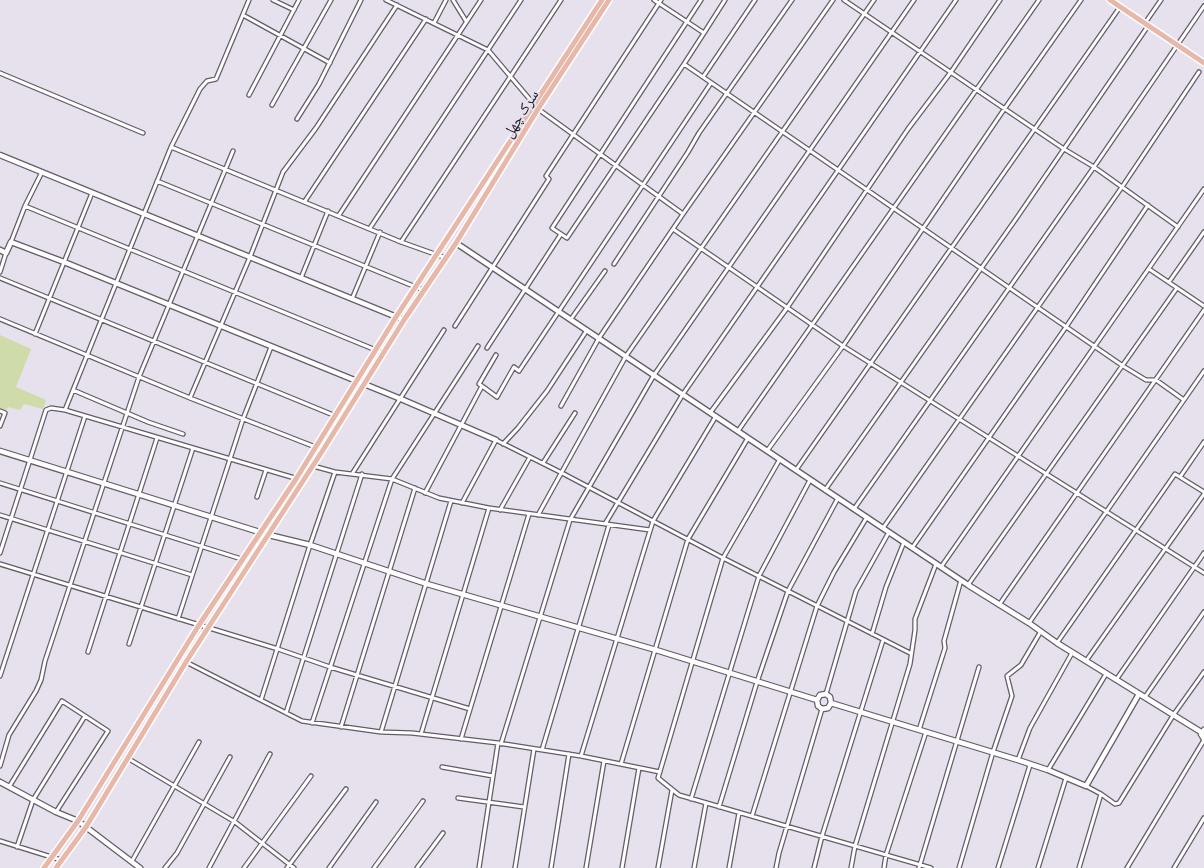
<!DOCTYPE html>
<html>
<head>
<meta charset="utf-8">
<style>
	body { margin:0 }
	canvas { display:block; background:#e7e0ed }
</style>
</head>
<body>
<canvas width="1204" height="868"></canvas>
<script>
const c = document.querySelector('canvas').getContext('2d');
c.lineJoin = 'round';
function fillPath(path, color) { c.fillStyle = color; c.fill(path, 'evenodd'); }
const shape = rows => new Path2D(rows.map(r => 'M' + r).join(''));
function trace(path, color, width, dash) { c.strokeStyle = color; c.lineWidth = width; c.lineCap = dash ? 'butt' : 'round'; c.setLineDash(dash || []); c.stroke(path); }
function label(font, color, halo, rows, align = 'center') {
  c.font = font + ' "Alegreya Sans","Noto Naskh Arabic",sans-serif'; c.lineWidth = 4; c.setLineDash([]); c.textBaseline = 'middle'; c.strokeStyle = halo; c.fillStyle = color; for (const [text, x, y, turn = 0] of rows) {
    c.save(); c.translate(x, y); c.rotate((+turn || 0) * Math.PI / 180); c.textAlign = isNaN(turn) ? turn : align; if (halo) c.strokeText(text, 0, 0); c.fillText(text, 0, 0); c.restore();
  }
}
fillPath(shape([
	[0,335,31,349,16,387,46,400,43,409,24,404,20,410,8,407,5,411,0,409]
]), '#cfdba8');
const street = shape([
	[273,0,294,10],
	[386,0,488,50,538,109,683,214],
	[453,0,466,21],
	[654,0,704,33,684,64,1123,366,1146,380,1156,380,1184,400],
	[844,0,1064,149,1094,167,1178,227],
	[243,15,330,63],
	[434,23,446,0],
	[1145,23,1161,0],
	[704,33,725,0],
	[0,73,143,133],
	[703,77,755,0],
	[249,95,299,0],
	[272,105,331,0],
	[297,119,319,84,361,0],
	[171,147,401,242,446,258],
	[157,181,423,290],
	[305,201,426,19],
	[25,206,383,353],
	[339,215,481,0],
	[370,228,521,0],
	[673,229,843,346,1204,573],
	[561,234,552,228,701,0],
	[11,242,25,206,42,172],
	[401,242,561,0],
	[614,264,688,152,699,133,792,0],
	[1149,269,1204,306],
	[0,272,6,253],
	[0,278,343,419],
	[301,278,328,211],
	[1169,282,1204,232],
	[352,299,380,232],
	[0,319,190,398,323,450],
	[571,319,605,271],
	[455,326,549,179,546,176,661,0],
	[35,334,92,193],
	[487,348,561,234,567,238,684,64],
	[482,386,479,384,496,355],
	[73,390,148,422,183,434],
	[190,398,250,257,283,172,316,128,397,5],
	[561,406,599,338,683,214,833,0],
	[65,410,171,147,200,89,207,81,216,79,249,0],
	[0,411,5,413,0,426],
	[710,413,787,308,908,129,951,72,1000,0],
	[738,431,1039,0],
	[503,444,518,428,547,391,587,330],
	[767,451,843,346,1005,108,1081,0],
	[780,459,723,558,658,778,679,795,931,868],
	[543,463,575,413],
	[313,466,335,472,392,479,439,498,489,508,650,530],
	[796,470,1120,7],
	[352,474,444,330],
	[1180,477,1204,442],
	[0,483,251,562],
	[825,490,1018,216,1148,26],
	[425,493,482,386,497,397,514,367,519,371,711,83],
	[257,497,266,470],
	[462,503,496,440,562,473,723,558,910,653],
	[854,509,1094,167,1204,6],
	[500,510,530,457],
	[0,515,192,575],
	[538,515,626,356,874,0],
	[605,524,683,394,956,0],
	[883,528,1122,187,1199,72],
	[912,548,1066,327,1148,205],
	[0,553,46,410,51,408,65,410,298,479],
	[0,564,278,649,330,667,470,709],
	[941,567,1204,189],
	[968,585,1177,288],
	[999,605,1204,310],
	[178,619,243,419,271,347],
	[1029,623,1204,371],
	[872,634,886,587,904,542],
	[1057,643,1175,474,1204,492],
	[129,644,193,448],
	[88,652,157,438],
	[1086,661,1204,494],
	[186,662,302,721,381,732,412,733,498,743,581,756,660,772],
	[0,676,85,416],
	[1116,680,1204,553],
	[826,694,856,591,889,532],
	[1145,697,1204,612],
	[261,700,310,545,335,472],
	[286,713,362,474],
	[312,723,392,479,478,346],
	[341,727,415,488],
	[919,730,945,648,944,641,961,580],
	[381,732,451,501],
	[421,734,489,508],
	[461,739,529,514],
	[501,744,570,520,654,375,914,0],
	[542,750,609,525],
	[581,756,653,521,716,416],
	[129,759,235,822,294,868],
	[1018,760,1030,728,1072,653],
	[621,764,688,539,748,438],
	[0,766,9,735,36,691,41,680,45,661,139,377,233,151],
	[442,767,493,776],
	[1048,770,1106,674],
	[1086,786,1101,794,1115,804,1119,803,1174,714,1204,672],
	[9,787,62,701,108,731,56,812],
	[458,798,524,807],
	[691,799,759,576,810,480],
	[719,807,757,682,788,591,838,498],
	[752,816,817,606,834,572,867,517],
	[0,841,61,860],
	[17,847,33,800,85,716],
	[132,861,199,742],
	[165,868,177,853,230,757],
	[209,868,270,754],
	[244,868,311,776],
	[287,868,346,789],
	[329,868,376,802],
	[374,868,423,801],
	[417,868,443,833],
	[479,868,498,743],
	[515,868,534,749],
	[551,868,569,754],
	[586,868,604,761],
	[622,868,639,768],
	[658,868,672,790],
	[694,868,706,803],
	[729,868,739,813],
	[776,868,779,853,822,709],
	[814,868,822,836,883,640],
	[851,868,855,846,910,664,915,630,915,619,936,564],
	[884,868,886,855,926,732],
	[919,868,979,667],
	[959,868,993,752,1012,696,1007,676,1021,665,1041,631],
	[998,868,1030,765],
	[1038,868,1066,778],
	[1079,868,1101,794],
	[1127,868,1204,740],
	[1174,868,1204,818]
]);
const secondary = shape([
	[0,155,404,320],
	[456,243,968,585,1029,623,1057,643,1201,732],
	[0,250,6,253,11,242,64,262,401,399,496,440],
	[0,451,269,535,310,545,427,584,656,650,817,700],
	[817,700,820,695,826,694,830,697,831,703],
	[817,700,818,706,822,709,828,708,831,703],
	[831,703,1018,760,1048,770,1086,786,1139,694],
	[1204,730,1201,734,1204,739],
	[0,782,56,812,78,821,140,868]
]);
const primary = shape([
	[1110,0,1204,63],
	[44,868,78,821,199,625,296,479,396,317,602,0],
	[56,868,86,827,186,662,323,450,404,320,456,243,538,109,609,0]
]);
trace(street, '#635d68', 5.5);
trace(secondary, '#635d68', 7);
trace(primary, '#fff', 8);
trace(street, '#fff', 3);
trace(secondary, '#fff', 4.5);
trace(primary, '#e7b8a9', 5);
label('15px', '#232025', '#e7e0ed', [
	["سرک چهل",521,114,-58]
]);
</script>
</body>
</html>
